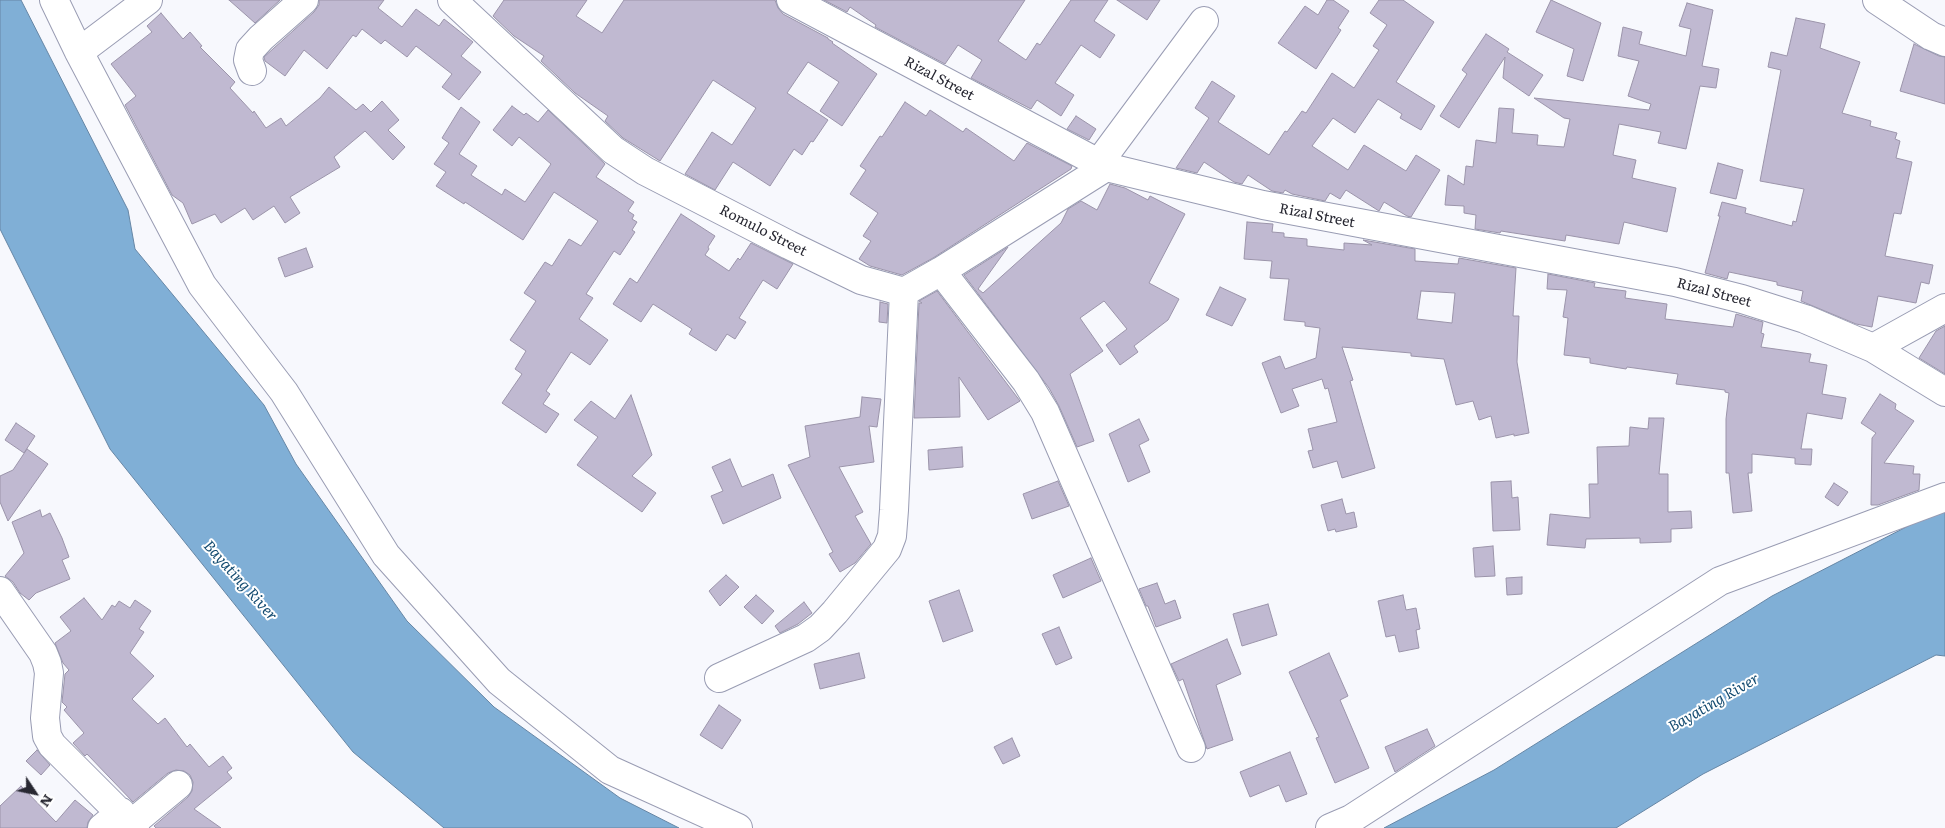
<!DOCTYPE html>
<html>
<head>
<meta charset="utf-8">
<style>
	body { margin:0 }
	#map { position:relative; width:1945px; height:828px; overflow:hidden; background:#f7f8fd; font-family:Literata,serif }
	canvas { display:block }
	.north { position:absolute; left:10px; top:768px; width:50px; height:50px; -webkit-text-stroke:4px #fff; paint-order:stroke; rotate:124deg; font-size:14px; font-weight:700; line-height:20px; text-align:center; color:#282832 }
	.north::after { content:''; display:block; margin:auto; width:18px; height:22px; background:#282832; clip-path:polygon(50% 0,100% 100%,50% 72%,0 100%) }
</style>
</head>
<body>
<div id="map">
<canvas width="1945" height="828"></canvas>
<div class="north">N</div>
</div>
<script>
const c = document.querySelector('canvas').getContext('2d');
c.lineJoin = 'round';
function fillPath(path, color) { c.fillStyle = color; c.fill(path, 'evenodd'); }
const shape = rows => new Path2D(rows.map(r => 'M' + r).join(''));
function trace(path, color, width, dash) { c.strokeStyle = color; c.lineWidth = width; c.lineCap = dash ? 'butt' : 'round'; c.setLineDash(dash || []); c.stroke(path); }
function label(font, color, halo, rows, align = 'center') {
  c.font = font + ' Literata,serif'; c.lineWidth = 4; c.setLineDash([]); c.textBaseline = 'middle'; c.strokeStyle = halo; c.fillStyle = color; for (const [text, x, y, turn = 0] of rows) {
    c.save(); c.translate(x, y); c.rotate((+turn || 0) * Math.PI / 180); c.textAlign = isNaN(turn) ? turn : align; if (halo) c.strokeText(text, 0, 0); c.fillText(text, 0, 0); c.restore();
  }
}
const water = shape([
	[0,0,21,0,128,210,135,249,264,405,296,464,407,621,494,707,620,798,679,828,444,828,353,752,110,449,0,229,0,0],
	[1945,507,1945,656,1936,655,1703,774,1616,828,1384,828,1494,770,1772,596,1945,507]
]);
fillPath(water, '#80afd6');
trace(water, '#6686a5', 1);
const building = shape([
	[229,0,280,0,255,23,229,0],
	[319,0,384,0,378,8,402,27,416,9,439,26,444,19,473,42,461,56,481,72,459,100,442,87,452,74,416,46,407,57,385,40,381,44,362,29,356,37,353,35,327,69,304,50,285,76,265,61,264,57,314,12,319,5,319,0],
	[504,0,587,0,576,16,602,33,624,0,775,0,778,8,783,14,828,38,828,39,833,42,832,43,877,74,842,126,820,111,839,82,808,62,787,93,828,120,813,142,811,141,802,155,794,149,770,186,733,162,715,190,685,174,712,132,732,145,756,108,713,80,660,161,623,138,605,121,608,116,575,93,541,61,544,56,514,36,493,16,504,0],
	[824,0,1025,0,998,41,1026,60,1037,43,1040,45,1071,0,1108,0,1094,21,1115,35,1100,58,1081,45,1055,83,1074,95,1061,116,1037,100,1031,109,971,78,982,60,958,45,945,64,875,27,876,25,850,7,847,12,824,0],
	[1117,0,1160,0,1147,20,1117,0],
	[1327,0,1333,0,1349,11,1338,28,1341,30,1316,69,1278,43,1305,6,1318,15,1327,0],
	[1379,0,1403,0,1434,22,1396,82,1435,106,1421,130,1400,118,1402,114,1378,99,1355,133,1333,118,1312,146,1348,170,1364,145,1406,171,1416,155,1440,170,1411,217,1407,216,1384,202,1379,211,1346,190,1340,199,1330,193,1325,201,1292,194,1285,190,1283,193,1272,191,1248,175,1242,184,1234,182,1204,162,1197,173,1176,168,1209,118,1195,108,1212,81,1235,96,1218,122,1269,155,1285,131,1287,132,1302,111,1306,113,1332,73,1354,88,1379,50,1373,46,1387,25,1370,13,1379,0],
	[1551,0,1601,23,1583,81,1567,76,1574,49,1536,32,1551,0],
	[1687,3,1713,10,1702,66,1719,69,1716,88,1700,86,1686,149,1658,143,1661,132,1619,124,1613,155,1636,160,1632,178,1676,188,1667,232,1624,222,1619,244,1566,235,1565,241,1501,231,1500,233,1475,229,1476,215,1464,213,1464,206,1445,205,1448,175,1464,185,1466,166,1473,167,1476,140,1496,143,1499,108,1514,109,1512,133,1538,135,1537,145,1564,147,1570,119,1564,118,1534,98,1649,110,1651,104,1628,96,1639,61,1618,56,1623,27,1642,32,1639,44,1686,56,1691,29,1679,26,1687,3],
	[161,13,183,39,190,32,202,46,200,47,235,82,230,88,253,113,254,111,266,128,281,118,286,126,320,98,329,87,356,110,363,104,371,112,382,101,399,120,388,130,405,147,393,160,365,131,334,157,340,167,290,197,300,213,285,223,274,206,253,220,245,208,221,223,215,214,192,224,183,203,172,195,125,105,136,96,111,64,152,32,147,26,161,13],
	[1796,18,1825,24,1820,48,1860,62,1842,113,1871,121,1870,126,1897,133,1895,139,1900,141,1896,158,1912,162,1901,214,1894,213,1885,256,1933,265,1929,284,1921,282,1916,303,1878,296,1872,327,1856,324,1801,301,1803,291,1777,285,1777,282,1729,272,1727,279,1705,273,1720,216,1718,216,1722,202,1746,208,1745,213,1792,226,1793,221,1796,222,1804,189,1760,181,1781,70,1768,67,1771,52,1787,56,1796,18],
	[1486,34,1509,49,1507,52,1543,75,1529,96,1503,78,1505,57,1459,128,1440,116,1467,74,1462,70,1486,34],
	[1914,44,1939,56,1945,57,1945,104,1900,91,1914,44],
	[905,102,926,116,930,110,963,132,966,128,1014,161,1027,143,1072,166,1071,169,933,258,902,275,870,266,859,259,871,241,863,236,878,213,850,194,866,170,860,166,880,136,882,137,905,102],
	[512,106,524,115,526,113,538,122,548,110,605,164,596,177,634,202,628,211,634,215,632,219,637,222,632,230,635,232,620,255,614,251,586,294,593,298,579,319,608,340,590,365,571,352,546,391,550,394,543,404,559,414,546,433,502,403,522,374,515,369,526,351,510,340,536,301,524,293,545,262,552,266,569,239,581,246,598,221,554,192,523,240,465,202,464,204,436,186,446,172,434,164,449,143,442,138,461,107,480,122,459,154,477,166,471,175,502,195,505,189,525,202,551,164,519,137,512,146,493,130,512,106],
	[1076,116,1096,129,1089,140,1067,129,1076,116],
	[1718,163,1743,170,1736,199,1710,193,1718,163],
	[1110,184,1125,188,1148,200,1150,196,1185,214,1149,283,1179,299,1168,320,1134,346,1138,352,1120,365,1106,345,1127,329,1105,302,1104,301,1080,318,1103,351,1070,374,1094,441,1077,447,1059,406,1049,388,964,275,1008,247,978,289,983,293,1061,223,1068,209,1081,201,1097,210,1110,184],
	[681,214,715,236,708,247,709,249,705,255,729,271,738,258,740,260,751,243,793,264,777,289,763,280,739,318,746,322,735,339,727,334,716,351,689,334,692,329,653,304,641,322,613,304,630,278,637,283,681,214],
	[1247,222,1273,224,1272,232,1284,233,1284,237,1307,239,1307,246,1344,250,1344,243,1372,245,1363,240,1415,249,1415,261,1458,264,1459,258,1516,268,1513,316,1519,316,1517,362,1529,433,1514,436,1514,434,1496,438,1491,416,1479,420,1473,401,1456,405,1444,359,1411,356,1411,353,1342,347,1353,380,1350,381,1375,468,1342,478,1337,461,1313,468,1308,451,1313,450,1308,429,1337,422,1328,388,1325,389,1322,379,1292,389,1299,406,1281,413,1262,363,1280,356,1285,369,1316,358,1320,328,1305,326,1305,322,1284,320,1289,279,1270,278,1272,261,1244,259,1247,222],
	[1421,291,1455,293,1452,323,1417,319,1421,291],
	[306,248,313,267,285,277,278,258,306,248],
	[1548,274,1595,283,1594,287,1626,291,1625,298,1667,304,1665,319,1733,327,1736,314,1763,322,1761,333,1764,334,1761,347,1811,354,1809,362,1827,365,1822,394,1846,398,1842,419,1807,413,1801,449,1812,449,1811,465,1795,464,1795,458,1752,454,1752,473,1748,473,1752,511,1733,513,1729,473,1726,473,1726,419,1729,393,1725,392,1725,390,1676,384,1678,374,1627,367,1626,369,1590,363,1590,358,1564,355,1568,318,1563,317,1567,290,1547,289,1548,274],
	[1220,287,1246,299,1232,326,1206,315,1220,287],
	[937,291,1020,401,988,420,959,377,960,417,914,418,919,303,922,303,919,301,937,291],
	[880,302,888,304,887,323,879,322,880,302],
	[1945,326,1945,374,1919,358,1936,331,1945,326],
	[1880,394,1896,404,1895,409,1914,421,1884,463,1914,466,1913,474,1920,474,1919,490,1878,505,1871,505,1872,438,1876,433,1861,423,1880,394],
	[631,395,652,455,632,476,656,493,642,512,577,465,598,437,574,420,591,401,615,419,631,395],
	[862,397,881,399,877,427,869,426,874,462,839,467,863,512,855,516,871,544,855,563,840,572,829,554,833,552,788,465,810,457,805,426,860,417,862,397],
	[1649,418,1664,418,1659,474,1668,474,1668,512,1691,511,1692,528,1671,529,1671,542,1640,543,1640,538,1586,539,1585,548,1547,545,1550,514,1590,518,1589,484,1598,484,1597,447,1629,446,1630,427,1648,429,1649,418],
	[1139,419,1149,440,1139,445,1150,472,1128,482,1109,434,1139,419],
	[16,423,35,436,24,453,5,440,16,423],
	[962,447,963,467,929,470,928,450,962,447],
	[27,449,48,464,8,521,0,502,0,476,13,470,27,449],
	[730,459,742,487,773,474,781,498,723,524,711,496,723,491,712,467,730,459],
	[1058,481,1069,506,1032,519,1023,494,1058,481],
	[1511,481,1512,498,1518,497,1520,530,1493,531,1491,482,1511,481],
	[1834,483,1848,492,1838,506,1825,497,1834,483],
	[1342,499,1346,514,1354,512,1357,527,1336,532,1335,529,1328,531,1321,505,1342,499],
	[40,510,42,517,50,513,62,538,69,557,62,560,70,579,36,593,29,600,20,593,13,582,5,576,24,553,12,522,40,510],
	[1493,546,1495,576,1475,577,1473,548,1493,546],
	[1091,558,1101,581,1063,598,1053,575,1091,558],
	[726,575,739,587,720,606,709,591,726,575],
	[1522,577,1522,594,1507,595,1506,578,1522,577],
	[1157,583,1165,604,1175,600,1181,618,1156,627,1148,606,1146,606,1139,589,1157,583],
	[959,590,973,631,943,642,929,601,959,590],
	[756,595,774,611,762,624,744,607,756,595],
	[1403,595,1406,610,1416,608,1420,629,1416,630,1419,648,1399,652,1395,635,1386,637,1378,601,1403,595],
	[84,598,102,620,112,605,115,607,119,601,130,608,135,600,151,611,139,629,144,632,130,653,154,676,132,699,158,724,165,718,187,747,190,744,209,767,223,756,232,768,227,772,232,778,194,809,221,828,156,828,154,826,188,797,192,791,193,782,190,775,184,771,176,770,168,773,133,802,87,754,85,756,73,743,84,733,64,710,67,707,62,702,65,674,69,670,63,663,55,643,71,631,60,617,84,598],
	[804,602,812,613,798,624,780,633,775,626,804,602],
	[1268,604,1277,635,1242,646,1233,614,1268,604],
	[1059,627,1072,658,1056,665,1042,634,1059,627],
	[1227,639,1241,674,1216,685,1233,740,1207,749,1183,679,1179,681,1171,664,1227,639],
	[859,653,865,678,820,689,814,664,859,653],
	[1329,653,1348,696,1340,700,1369,768,1335,783,1316,738,1319,737,1289,672,1329,653],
	[719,705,741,720,722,749,700,735,719,705],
	[1427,729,1435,746,1395,772,1385,747,1427,729],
	[1012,738,1020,756,1003,764,994,747,1012,738],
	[37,750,50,765,41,775,26,761,37,750],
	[1290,752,1307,794,1286,802,1279,785,1250,797,1240,772,1290,752],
	[21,786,56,822,75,800,93,815,88,822,87,828,0,828,0,806,21,786]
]);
fillPath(building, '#c0b9d1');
trace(building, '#9b94aa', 1);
const minor = shape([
	[54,0,79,52,202,285,284,392,386,555,499,681,610,770,738,828],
	[452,0,613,150,645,171,789,245,861,280,890,288,904,292,941,271,1106,167],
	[791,0,1106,167,1263,205,1675,282,1742,299,1805,319,1873,348,1945,392],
	[1877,0,1931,36,1945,42],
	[79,52,148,0],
	[252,71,248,60,250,50,261,38,304,0],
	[1098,164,1204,21],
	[941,271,1026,381,1045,412,1191,748],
	[1873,348,1945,308],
	[0,591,43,653,47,663,49,673,45,718,47,736,52,745,135,828],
	[719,678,806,638,820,628,835,612,887,549,892,536,894,510,904,292],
	[131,824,178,785],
	[102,828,121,812],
	[1330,828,1351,819,1720,581,1945,497]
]);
trace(minor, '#999cb3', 30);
trace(minor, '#fff', 28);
label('14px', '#282832', '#fff', [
	["Rizal Street",939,79,28],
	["Rizal Street",1317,216,11],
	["Romulo Street",763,231,27],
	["Rizal Street",1714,293,15]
]);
label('italic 15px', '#154c71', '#fff', [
	["Bayating River",240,581,48],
	["Bayating River",1714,703,-30]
]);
</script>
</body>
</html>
